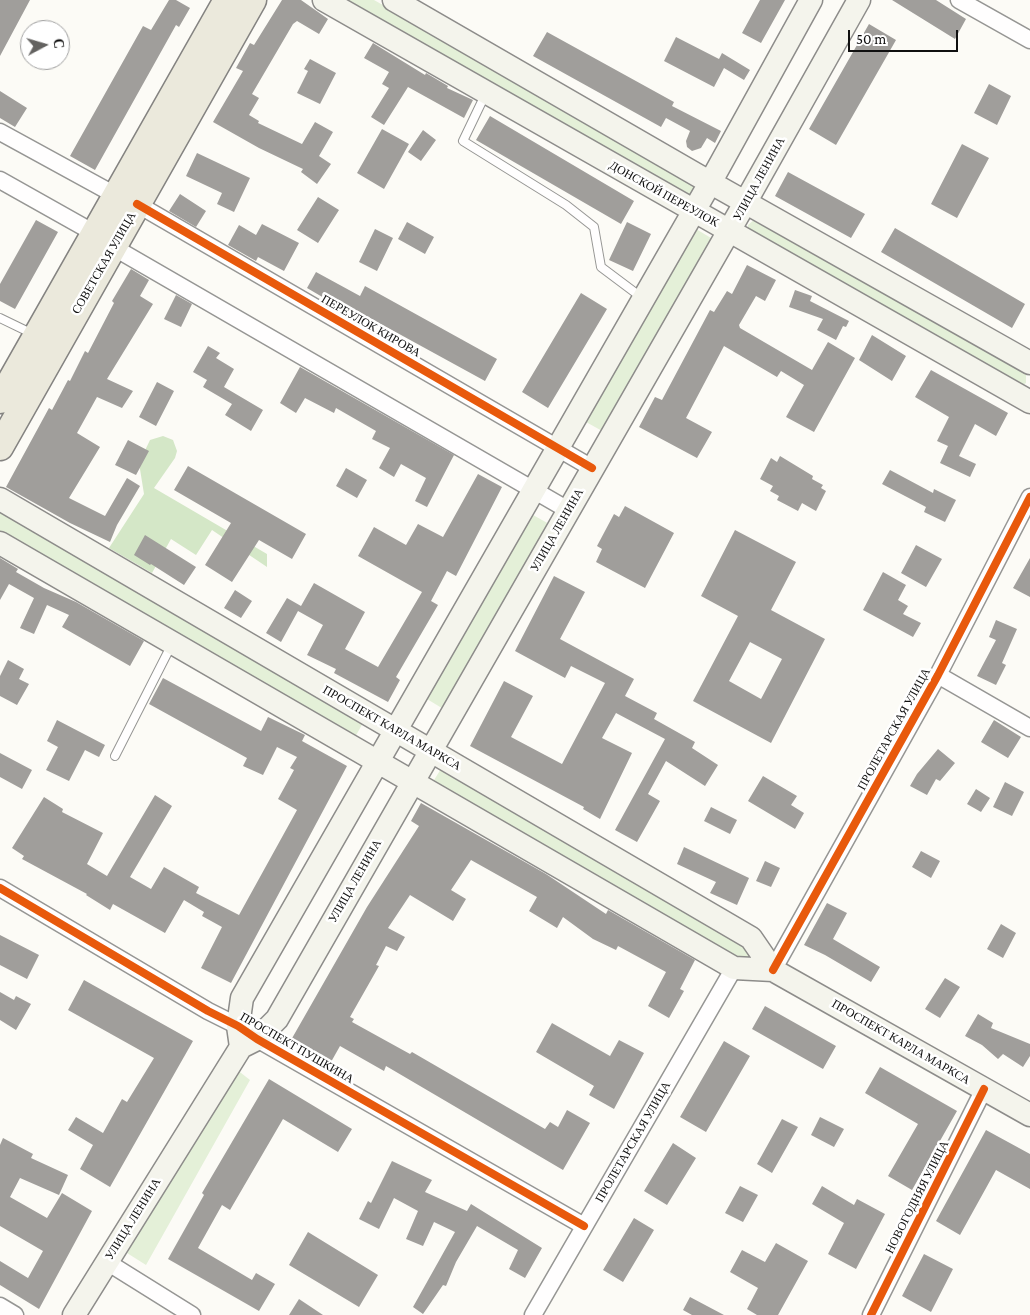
<!DOCTYPE html>
<html>
<head>
<meta charset="utf-8">
<style>
	body { margin:0 }
	#map { position:relative; width:1030px; height:1315px; overflow:hidden; background:#fcfbf6; font-family:"Crimson Pro",serif }
	canvas { display:block }
	.north { position:absolute; left:20px; top:20px; width:50px; height:50px; box-sizing:border-box; background:#fff; border:1px solid #9f9f9f; border-radius:50%; rotate:84deg; font-size:14px; font-weight:700; line-height:20px; text-align:center; color:#101010 }
	.north::after { content:''; display:block; margin:auto; width:18px; height:22px; background:#636260; clip-path:polygon(50% 0,100% 100%,50% 72%,0 100%) }
	.scale { position:absolute; left:848px; top:30px; width:110px; height:22px; box-sizing:border-box; border:2px solid #101010; border-top:0; padding-left:6px; font-size:15px; line-height:18px; white-space:nowrap; color:#101010; -webkit-text-stroke:4px #fff; paint-order:stroke }
</style>
</head>
<body>
<div id="map">
<canvas width="1030" height="1315"></canvas>
<div class="north">С</div>
<div class="scale">50 m</div>
</div>
<script>
const c = document.querySelector('canvas').getContext('2d');
c.lineJoin = 'round';
function fillPath(path, color) { c.fillStyle = color; c.fill(path, 'evenodd'); }
const shape = rows => new Path2D(rows.map(r => 'M' + r).join(''));
function trace(path, color, width, dash) { c.strokeStyle = color; c.lineWidth = width; c.lineCap = dash ? 'butt' : 'round'; c.setLineDash(dash || []); c.stroke(path); }
function label(font, color, halo, rows, align = 'center') {
  c.font = font + ' "Crimson Pro",serif'; c.lineWidth = 5; c.setLineDash([]); c.textBaseline = 'middle'; c.strokeStyle = halo; c.fillStyle = color; for (const [text, x, y, turn = 0] of rows) {
    c.save(); c.translate(x, y); c.rotate((+turn || 0) * Math.PI / 180); c.textAlign = isNaN(turn) ? turn : align; if (halo) c.strokeText(text, 0, 0); c.fillText(text, 0, 0); c.restore();
  }
}
fillPath(shape([
	[337,0,374,0,690,179,695,185,696,192,689,198],
	[755,219,1024,369,1026,375,1026,383,1020,387,748,231,748,225],
	[696,229,716,241,604,432,586,422],
	[0,511,364,721,354,739,0,533],
	[533,515,551,525,445,710,427,699],
	[444,764,748,941,765,966,734,965,431,785],
	[236,1069,250,1080,146,1265,127,1253]
]), '#e4f0d8');
fillPath(shape([
	[163,436,173,440,177,451,175,458,154,488,267,554,267,567,212,530,196,555,171,539,152,573,109,548,144,494,139,463,150,440]
]), '#d4e7c7');
fillPath(shape([
	[0,0,30,0,0,56],
	[169,0,176,0,190,8,179,27,176,25,95,170,70,156,143,26,151,30],
	[282,0,301,0,328,19,319,34,297,21,293,24,252,94,259,98,249,115,259,121,258,123,302,144,315,122,333,132,319,156,331,164,317,184,301,172,303,169,259,148,213,122,243,71,236,68,250,43,254,45],
	[760,0,785,0,761,43,742,33],
	[892,0,936,0,966,19,955,39],
	[869,24,896,40,836,145,809,129],
	[547,32,674,102,672,106,721,131,715,143,707,138,701,148,692,151,687,147,686,141,690,131,666,118,661,127,533,56],
	[676,37,719,59,722,53,750,70,744,80,724,68,714,87,664,61],
	[373,43,425,75,426,73,448,86,447,88,473,100,464,118,408,87,384,125,371,117,389,88,382,84,389,72,364,58],
	[310,59,336,73,320,104,297,93,308,71,304,69],
	[989,84,1011,96,997,125,974,113],
	[0,91,27,108,15,127,0,118],
	[490,116,634,201,621,224,476,140],
	[382,129,409,144,384,189,357,173],
	[423,130,436,140,421,161,408,152],
	[962,144,989,158,957,218,931,204],
	[197,153,250,178,234,212,217,204,222,193,186,176],
	[788,172,865,214,851,238,775,196],
	[180,194,206,211,196,227,169,211],
	[318,197,339,210,318,243,297,230],
	[36,220,58,232,15,309,0,301,0,284],
	[407,222,434,237,425,254,398,239],
	[627,222,651,234,633,271,609,260],
	[262,224,299,243,284,271,258,257,256,261,228,245,239,225,256,235],
	[895,228,1025,304,1012,328,881,252],
	[375,229,393,238,377,271,359,262],
	[747,265,776,280,765,301,756,296,739,325,740,328,812,370,828,342,855,358,814,432,786,417,804,385,781,371,777,377,724,346,686,418,712,432,697,458,639,427,655,397,662,400,710,310,714,312,727,291,732,294],
	[131,269,149,280,140,296,153,304,107,379,133,391,122,408,97,397,77,433,100,447,69,498,105,516,127,478,140,486,117,525,110,542,70,523,6,487,49,408,52,410,68,380,70,381,85,351,88,353,114,303,112,301],
	[316,272,360,296,365,286,497,359,485,381,339,301,336,305,307,288],
	[795,290,812,296,810,301,849,321,846,327,843,326,836,340,817,330,823,319,789,307],
	[581,293,607,309,548,408,522,392],
	[176,295,192,304,181,327,164,319],
	[872,335,906,356,892,381,859,360],
	[208,346,220,353,216,358,234,369,224,387,263,410,251,431,225,415,232,404,203,387,207,380,193,372],
	[300,367,454,455,427,507,415,501,426,478,401,464,394,477,379,468,390,448,372,439,376,431,336,408,334,413,305,398,296,413,280,403],
	[931,370,1008,413,996,436,975,424,959,456,976,464,970,477,940,463,948,446,937,441,949,417,915,397],
	[157,382,174,391,156,426,139,417],
	[128,440,149,451,136,475,115,465],
	[780,456,813,476,812,479,823,485,821,488,826,491,816,511,802,503,798,511,777,500,779,496,770,491,773,486,760,479,771,458,777,462],
	[188,466,306,534,292,559,259,540,232,582,205,565,231,523,174,490],
	[346,468,367,480,357,498,336,486],
	[890,470,933,493,934,489,956,500,945,522,924,512,926,507,882,484],
	[478,474,502,487,456,576,447,571,431,601,438,605,396,677,400,680,388,702,334,673,336,669,307,655,323,625,298,611,281,642,266,633,287,598,301,606,314,583,365,612,345,649,378,667,422,592,358,556,374,527,406,545,418,524,443,537],
	[625,506,674,533,645,588,596,562,602,549,597,546,614,514,619,517],
	[735,530,796,562,771,610,825,639,771,743,693,701,738,616,701,596],
	[750,642,782,659,761,699,729,681],
	[145,535,196,567,184,585,151,564,150,565,134,555],
	[916,545,942,559,926,587,901,573],
	[0,558,18,569,16,572,44,588,76,602,144,641,130,666,62,627,69,615,47,605,34,634,20,628,34,598,9,584,0,600],
	[1030,558,1030,597,1013,588],
	[883,572,906,585,898,600,908,606,903,614,921,623,913,637,863,610],
	[554,576,585,592,560,639,634,679,625,696,657,713,654,719,695,742,692,748,718,765,705,786,666,761,648,794,660,801,637,842,615,830,665,739,616,713,602,738,632,753,600,819,583,809,584,807,470,746,504,681,533,696,511,737,562,764,605,683,571,666,565,678,515,651],
	[235,590,252,601,241,618,224,608],
	[996,620,1017,629,1002,663,1006,665,996,685,977,676,996,640,989,637],
	[8,660,24,669,19,679,29,684,17,705,0,696,0,676],
	[163,678,261,731,268,717,305,735,302,741,347,766,231,983,201,968,222,927,202,916,204,912,184,900,165,933,113,904,110,910,86,895,87,894,22,859,24,856,12,848,44,797,63,809,62,812,103,833,87,864,107,876,155,795,172,806,130,877,151,889,164,867,199,887,196,893,239,915,297,810,278,799,294,770,290,768,297,757,277,747,263,775,243,766,247,758,149,704],
	[57,720,105,745,99,757,85,750,69,781,46,770,58,747,47,741],
	[994,720,1021,737,1008,758,981,742],
	[938,749,955,763,940,781,936,779,927,795,910,786,917,774],
	[0,753,32,770,22,789,0,777],
	[763,776,797,796,791,805,804,813,795,829,748,801],
	[1005,782,1024,792,1012,816,993,807],
	[976,789,990,798,981,812,967,804],
	[421,803,546,874,606,914,608,910,695,960,680,989,684,991,669,1018,648,1006,666,972,618,946,616,950,593,939,563,917,557,928,529,911,537,897,471,860,451,890,466,899,453,921,410,895,388,928,405,937,397,951,386,946,376,965,379,966,350,1017,354,1019,352,1022,410,1054,412,1052,545,1129,550,1122,558,1127,567,1110,590,1123,563,1170,386,1066,384,1071,340,1046,331,1062,291,1040,367,907,419,826,411,821],
	[711,807,737,820,730,834,704,821],
	[684,847,749,878,737,905,710,893,716,882,677,864],
	[921,851,940,861,931,878,912,867],
	[765,861,780,868,771,887,756,881],
	[827,903,847,913,833,939,880,967,871,982,825,955,804,945],
	[1001,924,1016,933,1003,958,987,949],
	[0,935,39,955,27,979,0,965],
	[945,978,960,987,940,1018,925,1009],
	[84,980,193,1041,110,1187,80,1169,93,1145,68,1130,76,1117,103,1133,122,1099,127,1102,154,1058,68,1010],
	[0,992,14,1000,16,996,31,1004,16,1030,0,1020],
	[765,1006,836,1046,823,1069,752,1029],
	[978,1014,993,1023,991,1028,1030,1044,1030,1056,1023,1067,1003,1054,998,1059,982,1045,965,1036],
	[552,1023,610,1056,619,1040,644,1053,614,1109,589,1095,594,1086,536,1052],
	[724,1041,750,1056,706,1132,680,1117],
	[880,1067,957,1111,912,1190,888,1176,918,1124,865,1093],
	[269,1079,352,1129,338,1152,283,1119,230,1210,222,1205,198,1248,252,1280,256,1273,275,1284,259,1311,168,1259,204,1195,202,1193],
	[820,1117,844,1129,834,1147,811,1135],
	[782,1119,798,1127,772,1173,757,1164],
	[986,1130,1030,1154,1030,1189,996,1170,960,1235,936,1221],
	[3,1138,33,1154,31,1158,68,1175,59,1195,20,1178,10,1197,47,1218,62,1193,92,1211,39,1309,0,1285,0,1261,28,1278,43,1251,0,1226,0,1145],
	[673,1143,696,1158,667,1205,644,1191],
	[392,1161,432,1180,425,1192,467,1211,471,1204,542,1248,525,1278,509,1269,518,1250,477,1226,456,1262,446,1286,443,1285,423,1314,413,1307,455,1232,434,1222,423,1246,406,1239,418,1211,394,1198,379,1229,359,1219,368,1201,371,1203],
	[740,1186,758,1195,743,1222,725,1213],
	[822,1186,854,1205,857,1199,885,1214,856,1269,828,1254,844,1223,812,1204],
	[634,1218,654,1230,623,1282,603,1270],
	[308,1232,378,1275,359,1307,289,1265],
	[776,1243,808,1261,778,1315,757,1315,747,1309,758,1288,730,1272,742,1250,765,1262],
	[924,1254,953,1269,931,1312,902,1296],
	[690,1297,724,1315,692,1315,683,1310],
	[299,1299,323,1315,289,1315]
]), '#a09e9b');
const lane = shape([
	[485,95,463,141,566,205,594,227,601,267,641,297],
	[0,318,33,334],
	[115,756,172,644]
]);
const street = shape([
	[959,0,1030,40],
	[0,132,117,196],
	[0,180,96,234],
	[137,204,592,468],
	[113,247,568,510],
	[938,675,1030,728],
	[0,888,208,1011,238,1026,257,1039,584,1226],
	[773,970,938,675,1030,497],
	[107,1262,192,1315],
	[0,1306,15,1315],
	[533,1315,734,968],
	[871,1315,984,1089]
]);
const secondary = shape([
	[324,0,1030,402],
	[394,0,697,175,1030,363],
	[0,499,751,938,773,970,1030,1115],
	[0,543,734,968,773,970],
	[241,1047,238,1026,242,998,710,183,811,0],
	[74,1315,241,1047,257,1039,277,1019,745,203,859,0]
]);
const primary = shape([
	[0,400,227,0],
	[0,447,253,0]
]);
trace(lane, '#969694', 10);
trace(street, '#969694', 19);
trace(secondary, '#8d8c8a', 25);
trace(primary, '#848381', 29);
trace(lane, '#fffefe', 8);
trace(street, '#fffefe', 16);
trace(secondary, '#f4f4ec', 22);
trace(primary, '#ebe9dc', 26);
trace(shape([
	[137,204,592,468],
	[0,888,208,1011,238,1026,257,1039,584,1226],
	[773,970,938,675,1030,497],
	[871,1315,984,1089]
]), '#e8590c', 8);
label('12px', '#101010', '#fff', [
	["УЛИЦА ЛЕНИНА",759,179,-61],
	["ДОНСКОЙ ПЕРЕУЛОК",664,194,29],
	["СОВЕТСКАЯ УЛИЦА",104,263,-60],
	["ПЕРЕУЛОК КИРОВА",371,326,30],
	["УЛИЦА ЛЕНИНА",557,530,-60],
	["ПРОСПЕКТ КАРЛА МАРКСА",392,728,30],
	["ПРОЛЕТАРСКАЯ УЛИЦА",894,729,-61],
	["УЛИЦА ЛЕНИНА",355,881,-60],
	["ПРОСПЕКТ КАРЛА МАРКСА",901,1042,30],
	["ПРОСПЕКТ ПУШКИНА",297,1048,30],
	["ПРОЛЕТАРСКАЯ УЛИЦА",633,1142,-60],
	["НОВОГОДНЯЯ УЛИЦА",917,1197,-63],
	["УЛИЦА ЛЕНИНА",133,1219,-58]
]);
</script>
</body>
</html>
